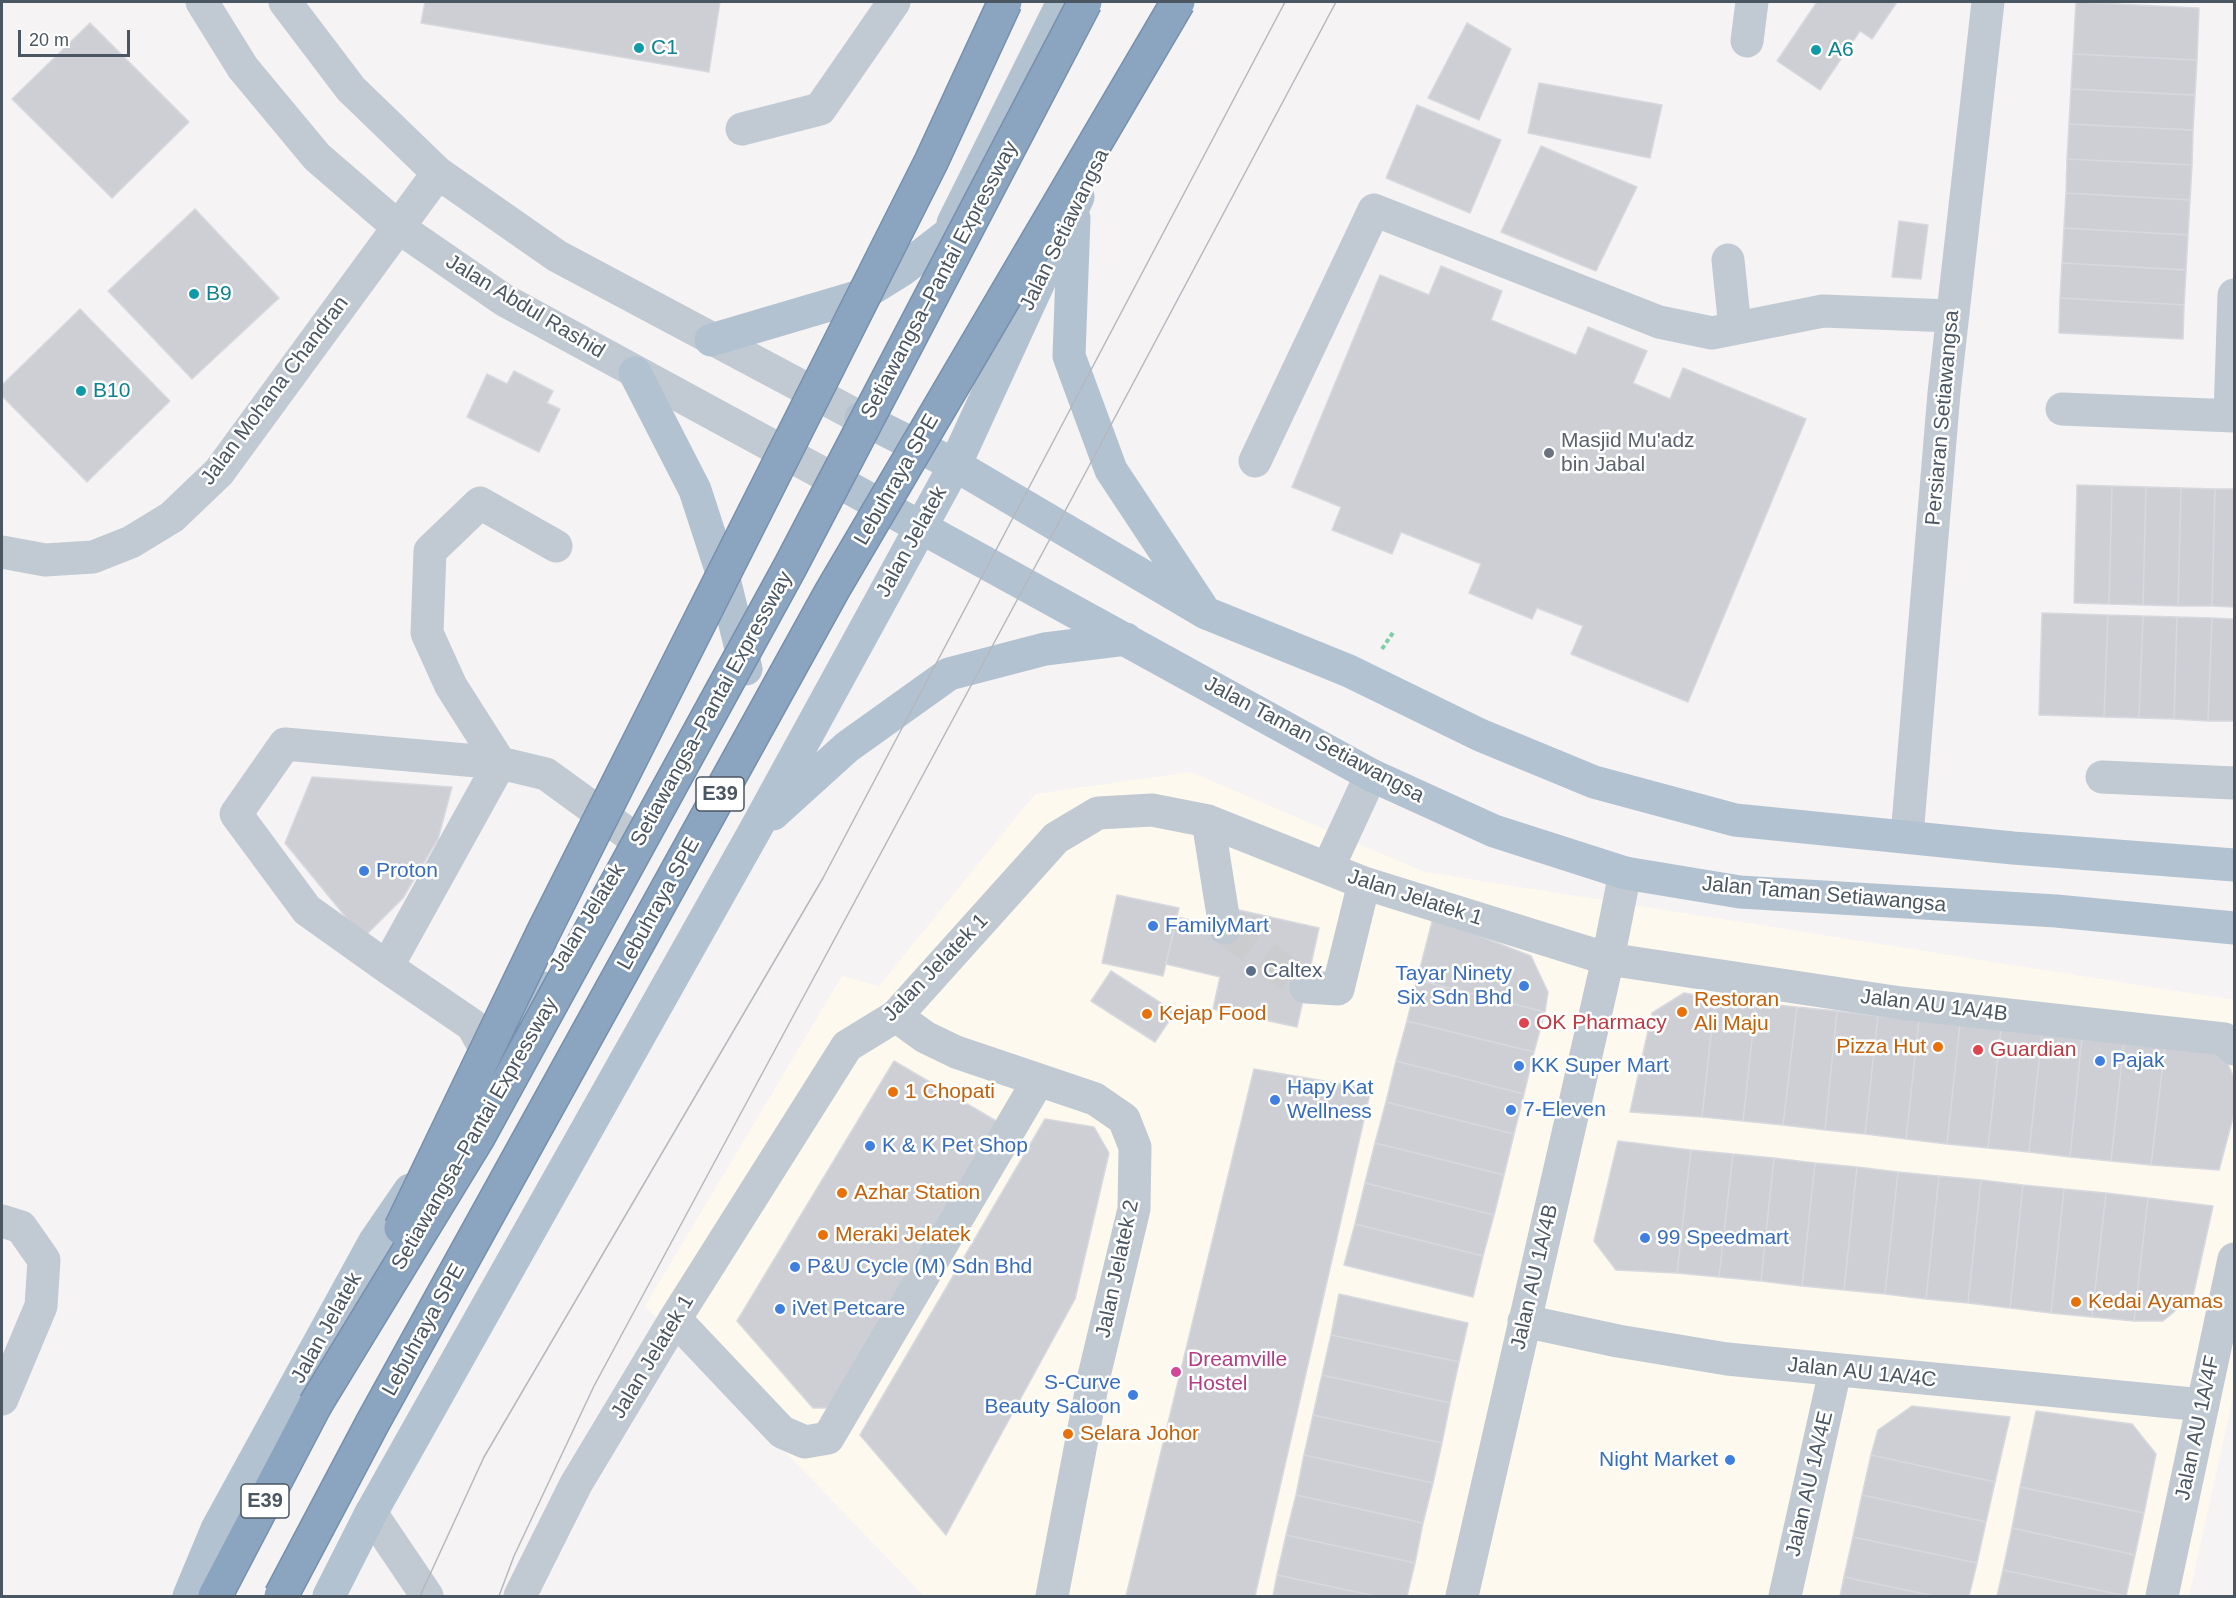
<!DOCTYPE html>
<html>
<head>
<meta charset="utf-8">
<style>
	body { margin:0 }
	#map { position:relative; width:2236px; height:1598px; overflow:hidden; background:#f5f3f3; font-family:Helvetica,sans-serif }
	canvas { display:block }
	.frame { position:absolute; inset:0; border:3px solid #4a5661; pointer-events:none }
	.scale { position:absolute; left:18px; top:30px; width:112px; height:27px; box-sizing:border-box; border:3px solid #4a5661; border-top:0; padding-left:8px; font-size:18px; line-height:21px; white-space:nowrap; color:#4a5661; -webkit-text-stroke:4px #fff; paint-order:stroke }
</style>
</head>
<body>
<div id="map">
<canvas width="2236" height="1598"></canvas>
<div class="frame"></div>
<div class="scale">20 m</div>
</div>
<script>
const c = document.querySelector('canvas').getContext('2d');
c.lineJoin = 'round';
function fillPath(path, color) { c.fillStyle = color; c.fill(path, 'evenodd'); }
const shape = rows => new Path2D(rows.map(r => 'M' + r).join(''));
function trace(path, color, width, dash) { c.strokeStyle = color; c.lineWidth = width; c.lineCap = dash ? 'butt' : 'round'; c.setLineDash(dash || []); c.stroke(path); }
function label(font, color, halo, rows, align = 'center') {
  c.font = font + ' Helvetica,sans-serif'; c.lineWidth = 5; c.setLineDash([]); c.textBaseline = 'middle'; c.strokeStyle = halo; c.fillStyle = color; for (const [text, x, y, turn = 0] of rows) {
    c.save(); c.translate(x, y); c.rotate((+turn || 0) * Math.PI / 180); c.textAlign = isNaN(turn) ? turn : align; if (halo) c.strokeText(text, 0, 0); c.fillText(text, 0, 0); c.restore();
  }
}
fillPath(shape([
	[1191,772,1425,872,2234,1000,2234,1393,2189,1596,924,1596,645,1306,842,976,879,986,1035,794]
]), '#fdf9ef');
const building = shape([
	[425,2,720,2,709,72,421,23,425,2],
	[1817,2,1897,2,1872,39,1860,31,1820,90,1777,61,1817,2],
	[2076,2,2199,8,2197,60,2073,54,2076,2],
	[90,23,189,122,112,198,12,99,90,23],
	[1467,23,1511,49,1479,120,1428,98,1467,23],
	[2073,54,2197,60,2195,95,2071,89,2073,54],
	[1539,83,1662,105,1650,158,1528,133,1539,83],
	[2071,89,2195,95,2193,130,2069,124,2071,89],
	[1417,105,1501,140,1470,213,1386,178,1417,105],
	[2069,124,2193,130,2192,165,2067,159,2069,124],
	[1541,146,1637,187,1596,271,1501,232,1541,146],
	[2067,159,2192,165,2190,200,2066,193,2067,159],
	[2066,193,2190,200,2188,235,2064,228,2066,193],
	[195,209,279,298,192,379,108,291,195,209],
	[1899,221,1928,225,1921,279,1892,277,1899,221],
	[2064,228,2188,235,2186,270,2062,263,2064,228],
	[2062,263,2186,270,2184,305,2060,298,2062,263],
	[1441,266,1502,291,1491,320,1576,355,1588,327,1647,351,1633,383,1670,399,1683,368,1806,419,1688,702,1571,654,1583,626,1537,608,1532,619,1469,593,1481,564,1401,532,1392,554,1332,530,1341,507,1292,487,1380,275,1429,295,1441,266],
	[2060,298,2184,305,2183,339,2059,333,2060,298],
	[80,309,170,401,87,482,2,396,2,385,80,309],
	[514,371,553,391,547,403,560,409,539,452,467,417,487,374,507,384,514,371],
	[2077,485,2112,486,2109,604,2074,603,2077,485],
	[2112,486,2146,487,2143,605,2109,604,2112,486],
	[2146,487,2181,488,2178,606,2143,605,2146,487],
	[2181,488,2215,489,2212,606,2178,606,2181,488],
	[2215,489,2234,489,2234,607,2212,606,2215,489],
	[2042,613,2108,615,2104,717,2039,715,2042,613],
	[2108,615,2143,616,2139,718,2104,717,2108,615],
	[2143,616,2177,617,2174,719,2139,718,2143,616],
	[2177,617,2212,618,2208,721,2174,719,2177,617],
	[2212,618,2234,619,2234,721,2208,721,2212,618],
	[312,777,452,787,438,839,403,898,363,938,285,843,312,777],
	[1117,895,1179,908,1163,976,1102,963,1117,895],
	[1230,908,1319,928,1297,1027,1213,1009,1220,977,1166,964,1177,917,1225,928,1230,908],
	[1433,918,1531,956,1548,992,1545,1012,1417,980,1433,918],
	[1111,971,1175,1012,1155,1042,1091,1001,1111,971],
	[1417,980,1545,1012,1534,1052,1407,1021,1417,980],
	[1684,993,1715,998,1702,1117,1630,1112,1652,1013,1684,993],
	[1715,998,1756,1003,1743,1121,1702,1117,1715,998],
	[1756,1003,1797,1007,1783,1125,1743,1121,1756,1003],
	[1797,1007,1837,1011,1825,1130,1783,1125,1797,1007],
	[1837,1011,1878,1016,1865,1134,1825,1130,1837,1011],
	[1878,1016,1919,1020,1906,1139,1865,1134,1878,1016],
	[1919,1020,1960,1024,1947,1144,1906,1139,1919,1020],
	[1407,1021,1534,1052,1524,1094,1396,1061,1407,1021],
	[1960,1024,2001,1029,1988,1148,1947,1144,1960,1024],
	[2001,1029,2042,1033,2029,1152,1988,1148,2001,1029],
	[2042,1033,2082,1037,2070,1157,2029,1152,2042,1033],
	[2082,1037,2124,1042,2111,1161,2070,1157,2082,1037],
	[2124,1042,2165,1046,2151,1165,2111,1161,2124,1042],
	[2165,1046,2224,1055,2234,1078,2234,1114,2219,1170,2151,1165,2165,1046],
	[894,1061,998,1122,835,1408,813,1408,737,1321,894,1061],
	[1396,1061,1524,1094,1514,1134,1386,1102,1396,1061],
	[1254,1069,1371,1089,1255,1596,1126,1596,1254,1069],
	[1386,1102,1514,1134,1504,1175,1375,1143,1386,1102],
	[1045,1119,1094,1127,1109,1153,1075,1299,946,1535,860,1435,1045,1119],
	[1618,1141,1691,1150,1677,1273,1616,1270,1594,1241,1618,1141],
	[1375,1143,1504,1175,1494,1215,1365,1183,1375,1143],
	[1691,1150,1733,1154,1719,1277,1677,1273,1691,1150],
	[1733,1154,1774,1158,1761,1281,1719,1277,1733,1154],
	[1774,1158,1815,1163,1802,1286,1761,1281,1774,1158],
	[1815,1163,1857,1167,1844,1290,1802,1286,1815,1163],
	[1857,1167,1898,1172,1885,1294,1844,1290,1857,1167],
	[1898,1172,1939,1176,1926,1299,1885,1294,1898,1172],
	[1939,1176,1981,1180,1968,1303,1926,1299,1939,1176],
	[1981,1180,2023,1185,2010,1308,1968,1303,1981,1180],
	[1365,1183,1494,1215,1483,1256,1355,1224,1365,1183],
	[2023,1185,2064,1189,2051,1313,2010,1308,2023,1185],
	[2064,1189,2106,1193,2092,1317,2051,1313,2064,1189],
	[2106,1193,2148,1198,2134,1321,2092,1317,2106,1193],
	[2148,1198,2213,1206,2193,1296,2163,1321,2134,1321,2148,1198],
	[1355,1224,1483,1256,1473,1297,1344,1265,1355,1224],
	[1339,1294,1468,1323,1459,1362,1331,1335,1339,1294],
	[1331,1335,1459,1362,1450,1403,1322,1375,1331,1335],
	[1322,1375,1450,1403,1442,1443,1313,1415,1322,1375],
	[1912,1406,2010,1417,1995,1482,1871,1455,1878,1430,1912,1406],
	[2036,1411,2132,1424,2156,1454,2144,1513,2020,1487,2036,1411],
	[1313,1415,1442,1443,1433,1483,1304,1455,1313,1415],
	[1304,1455,1433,1483,1423,1523,1296,1495,1304,1455],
	[1871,1455,1995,1482,1986,1522,1862,1495,1871,1455],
	[2020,1487,2144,1513,2135,1555,2012,1528,2020,1487],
	[1296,1495,1423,1523,1415,1563,1286,1535,1296,1495],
	[1862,1495,1986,1522,1977,1563,1853,1537,1862,1495],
	[2012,1528,2135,1555,2126,1596,2003,1570,2012,1528],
	[1286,1535,1415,1563,1407,1596,1375,1596,1277,1575,1286,1535],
	[1853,1537,1977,1563,1969,1596,1934,1596,1844,1577,1853,1537],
	[2003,1570,2126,1596,1997,1596,2003,1570],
	[1277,1575,1375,1596,1273,1596,1277,1575],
	[1844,1577,1934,1596,1840,1596,1844,1577]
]);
fillPath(building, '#cdcfd5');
trace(building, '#d7d9de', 1.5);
trace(shape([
	[1225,928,1306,987]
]), '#caccce', 33, [33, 16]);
const highway = shape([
	[215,1596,315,1405]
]);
trace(highway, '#7690ad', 36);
trace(shape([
	[1382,649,1394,631]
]), '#7ad0a6', 4, [4.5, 3]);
trace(shape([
	[202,2,243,68,317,157,398,227,504,300,844,485],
	[285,2,351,89,438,173,557,256,861,418],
	[1747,41,1752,2],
	[742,129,820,109,894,2],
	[1728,260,1735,328],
	[2062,409,2234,416],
	[2230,416,2234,295],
	[1255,461,1374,210,1659,322,1712,333,1823,311,1951,316],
	[2,552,45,560,93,557,131,542,172,517,219,472,438,173],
	[500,763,451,686,427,633,430,551,480,503,556,546],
	[2102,777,2234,783],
	[1208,821,1225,928],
	[1907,836,1944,393,1988,2],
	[1328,868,1371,775],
	[387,967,307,910,236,814,285,744,500,763],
	[1306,987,1338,989,1364,883],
	[896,1016,925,1037,956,1052,1095,1099,1124,1119,1135,1147,1134,1209,1094,1376,1052,1596],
	[495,1066,472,1025,387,967,500,763,546,774,638,841],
	[2,1221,21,1227,44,1260,41,1306,2,1399],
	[675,1319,782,1432,805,1442,828,1438,1038,1081],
	[1524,1321,1618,1341,1727,1359,2203,1405],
	[371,1513,427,1596],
	[520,1596,576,1484,675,1319,847,1046,896,1016,1056,838,1098,813,1152,810,1208,821,1364,883,1608,959,1901,1003,2224,1039,2234,1049],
	[1462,1596,1608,959,1625,873],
	[1785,1596,1835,1371],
	[2162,1596,2234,1259]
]), '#c1cad2', 33);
trace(shape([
	[1074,218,1069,356,1111,470,1201,606],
	[953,223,1063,2],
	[711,340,860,296,902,270,946,236],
	[635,373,695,490,724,579,746,669],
	[861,418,955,465,1206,613,1349,671,1480,735,1594,782,1735,820,2013,848,2234,865],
	[844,485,1371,775,1494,831,1625,873,1740,892,2056,911,2234,928],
	[773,814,847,747,949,674,1045,649,1126,639],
	[481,1086,544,988],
	[189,1596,217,1529,375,1241,410,1190],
	[329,1596,371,1513,754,832,955,465,1078,197]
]), '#b3c2d1', 33);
trace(highway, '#8ba5c1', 33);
trace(shape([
	[420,1596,484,1457,823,878,1285,2],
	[499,1596,514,1556,594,1386,1072,498,1336,2]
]), '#b5b8bd', 1.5);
const highwayBridge = shape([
	[401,1228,544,931,931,162,1005,2],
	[315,1405,477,1139,790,567,1085,2],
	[281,1596,373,1422,832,591,1178,2]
]);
trace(highwayBridge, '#7690ad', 36, []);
trace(highwayBridge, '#8ba5c1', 33);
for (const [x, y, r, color] of [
	[639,48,6,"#0f9aa8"],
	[1816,50,6,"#0f9aa8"],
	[194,294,6,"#0f9aa8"],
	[81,391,6,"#0f9aa8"],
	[1549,453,6,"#6b7280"],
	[364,871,6,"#3f7fe0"],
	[1153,926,6,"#3f7fe0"],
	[1251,971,6,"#5c6f8a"],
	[1524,986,6,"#3f7fe0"],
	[1682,1012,6,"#e8710a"],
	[1147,1014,6,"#e8710a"],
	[1524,1023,6,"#e0444e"],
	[1938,1047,6,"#e8710a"],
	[1978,1050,6,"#e0444e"],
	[2100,1061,6,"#3f7fe0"],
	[1519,1066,6,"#3f7fe0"],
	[893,1092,6,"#e8710a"],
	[1275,1100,6,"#3f7fe0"],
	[1511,1110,6,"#3f7fe0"],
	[870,1146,6,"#3f7fe0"],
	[842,1193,6,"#e8710a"],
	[823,1235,6,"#e8710a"],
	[1645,1238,6,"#3f7fe0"],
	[795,1267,6,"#3f7fe0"],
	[2076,1302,6,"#e8710a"],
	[780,1309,6,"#3f7fe0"],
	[1176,1372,6,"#d1479c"],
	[1133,1395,6,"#3f7fe0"],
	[1068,1434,6,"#e8710a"],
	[1730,1460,6,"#3f7fe0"]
]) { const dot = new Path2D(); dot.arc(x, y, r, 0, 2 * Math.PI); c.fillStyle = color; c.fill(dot); trace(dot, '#fff', 2); }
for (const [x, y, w] of [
	[720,794,48],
	[265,1501,48]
]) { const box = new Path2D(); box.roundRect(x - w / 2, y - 17, w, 34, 4.5); c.fillStyle = '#fff'; c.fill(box); trace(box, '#4a5661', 1.5); }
label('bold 20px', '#4a5661', null, [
	["E39",720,794],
	["E39",265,1501]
]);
label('21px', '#0d838f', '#fff', [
	["C1",651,48],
	["A6",1828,50],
	["B9",206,294],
	["B10",93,391]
], 'left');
label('21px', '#4a5661', '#fff', [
	["Jalan Setiawangsa",1065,230,-64],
	["Setiawangsa–Pantai Expressway",940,280,-62],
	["Jalan Abdul Rashid",525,307,31],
	["Jalan Mohana Chandran",275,391,-53],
	["Persiaran Setiawangsa",1943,418,-85],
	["Lebuhraya SPE",897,480,-60],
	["Jalan Jelatek",912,542,-61],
	["Setiawangsa–Pantai Expressway",712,709,-61],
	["Jalan Taman Setiawangsa",1314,740,28],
	["Jalan Taman Setiawangsa",1824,895,5],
	["Jalan Jelatek 1",1415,898,18],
	["Lebuhraya SPE",659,904,-61],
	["Jalan Jelatek",588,918,-58],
	["Jalan Jelatek 1",936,968,-46],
	["Jalan AU 1A/4B",1934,1006,7],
	["Setiawangsa–Pantai Expressway",475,1134,-60],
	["Jalan Jelatek 2",1118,1269,-78],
	["Jalan AU 1A/4B",1535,1277,-77],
	["Jalan Jelatek",327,1328,-61],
	["Lebuhraya SPE",424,1330,-61],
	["Jalan Jelatek 1",653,1357,-59],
	["Jalan AU 1A/4C",1862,1373,6],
	["Jalan AU 1A/4F",2198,1428,-78],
	["Jalan AU 1A/4E",1810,1484,-77]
]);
label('21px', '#5b616d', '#fff', [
	["Masjid Mu'adz",1561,441],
	["bin Jabal",1561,465]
], 'left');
label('21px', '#366cbe', '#fff', [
	["Proton",376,871],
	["FamilyMart",1165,926],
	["Tayar Ninety",1512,974,"right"],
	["Six Sdn Bhd",1512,998,"right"],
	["Pajak",2112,1061],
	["KK Super Mart",1531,1066],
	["Hapy Kat",1287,1088],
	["Wellness",1287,1112],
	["7-Eleven",1523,1110],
	["K & K Pet Shop",882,1146],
	["99 Speedmart",1657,1238],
	["P&U Cycle (M) Sdn Bhd",807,1267],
	["iVet Petcare",792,1309],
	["S-Curve",1121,1383,"right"],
	["Beauty Saloon",1121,1407,"right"],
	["Night Market",1718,1460,"right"]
], 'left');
label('21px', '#4e5e75', '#fff', [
	["Caltex",1263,971]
], 'left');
label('21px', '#c56008', '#fff', [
	["Restoran",1694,1000],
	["Ali Maju",1694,1024],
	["Kejap Food",1159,1014],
	["Pizza Hut",1926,1047,"right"],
	["1 Chopati",905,1092],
	["Azhar Station",854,1193],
	["Meraki Jelatek",835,1235],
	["Kedai Ayamas",2088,1302],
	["Selara Johor",1080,1434]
], 'left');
label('21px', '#be3a42', '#fff', [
	["OK Pharmacy",1536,1023],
	["Guardian",1990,1050]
], 'left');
label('21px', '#b23c85', '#fff', [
	["Dreamville",1188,1360],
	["Hostel",1188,1384]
], 'left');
</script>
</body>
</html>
